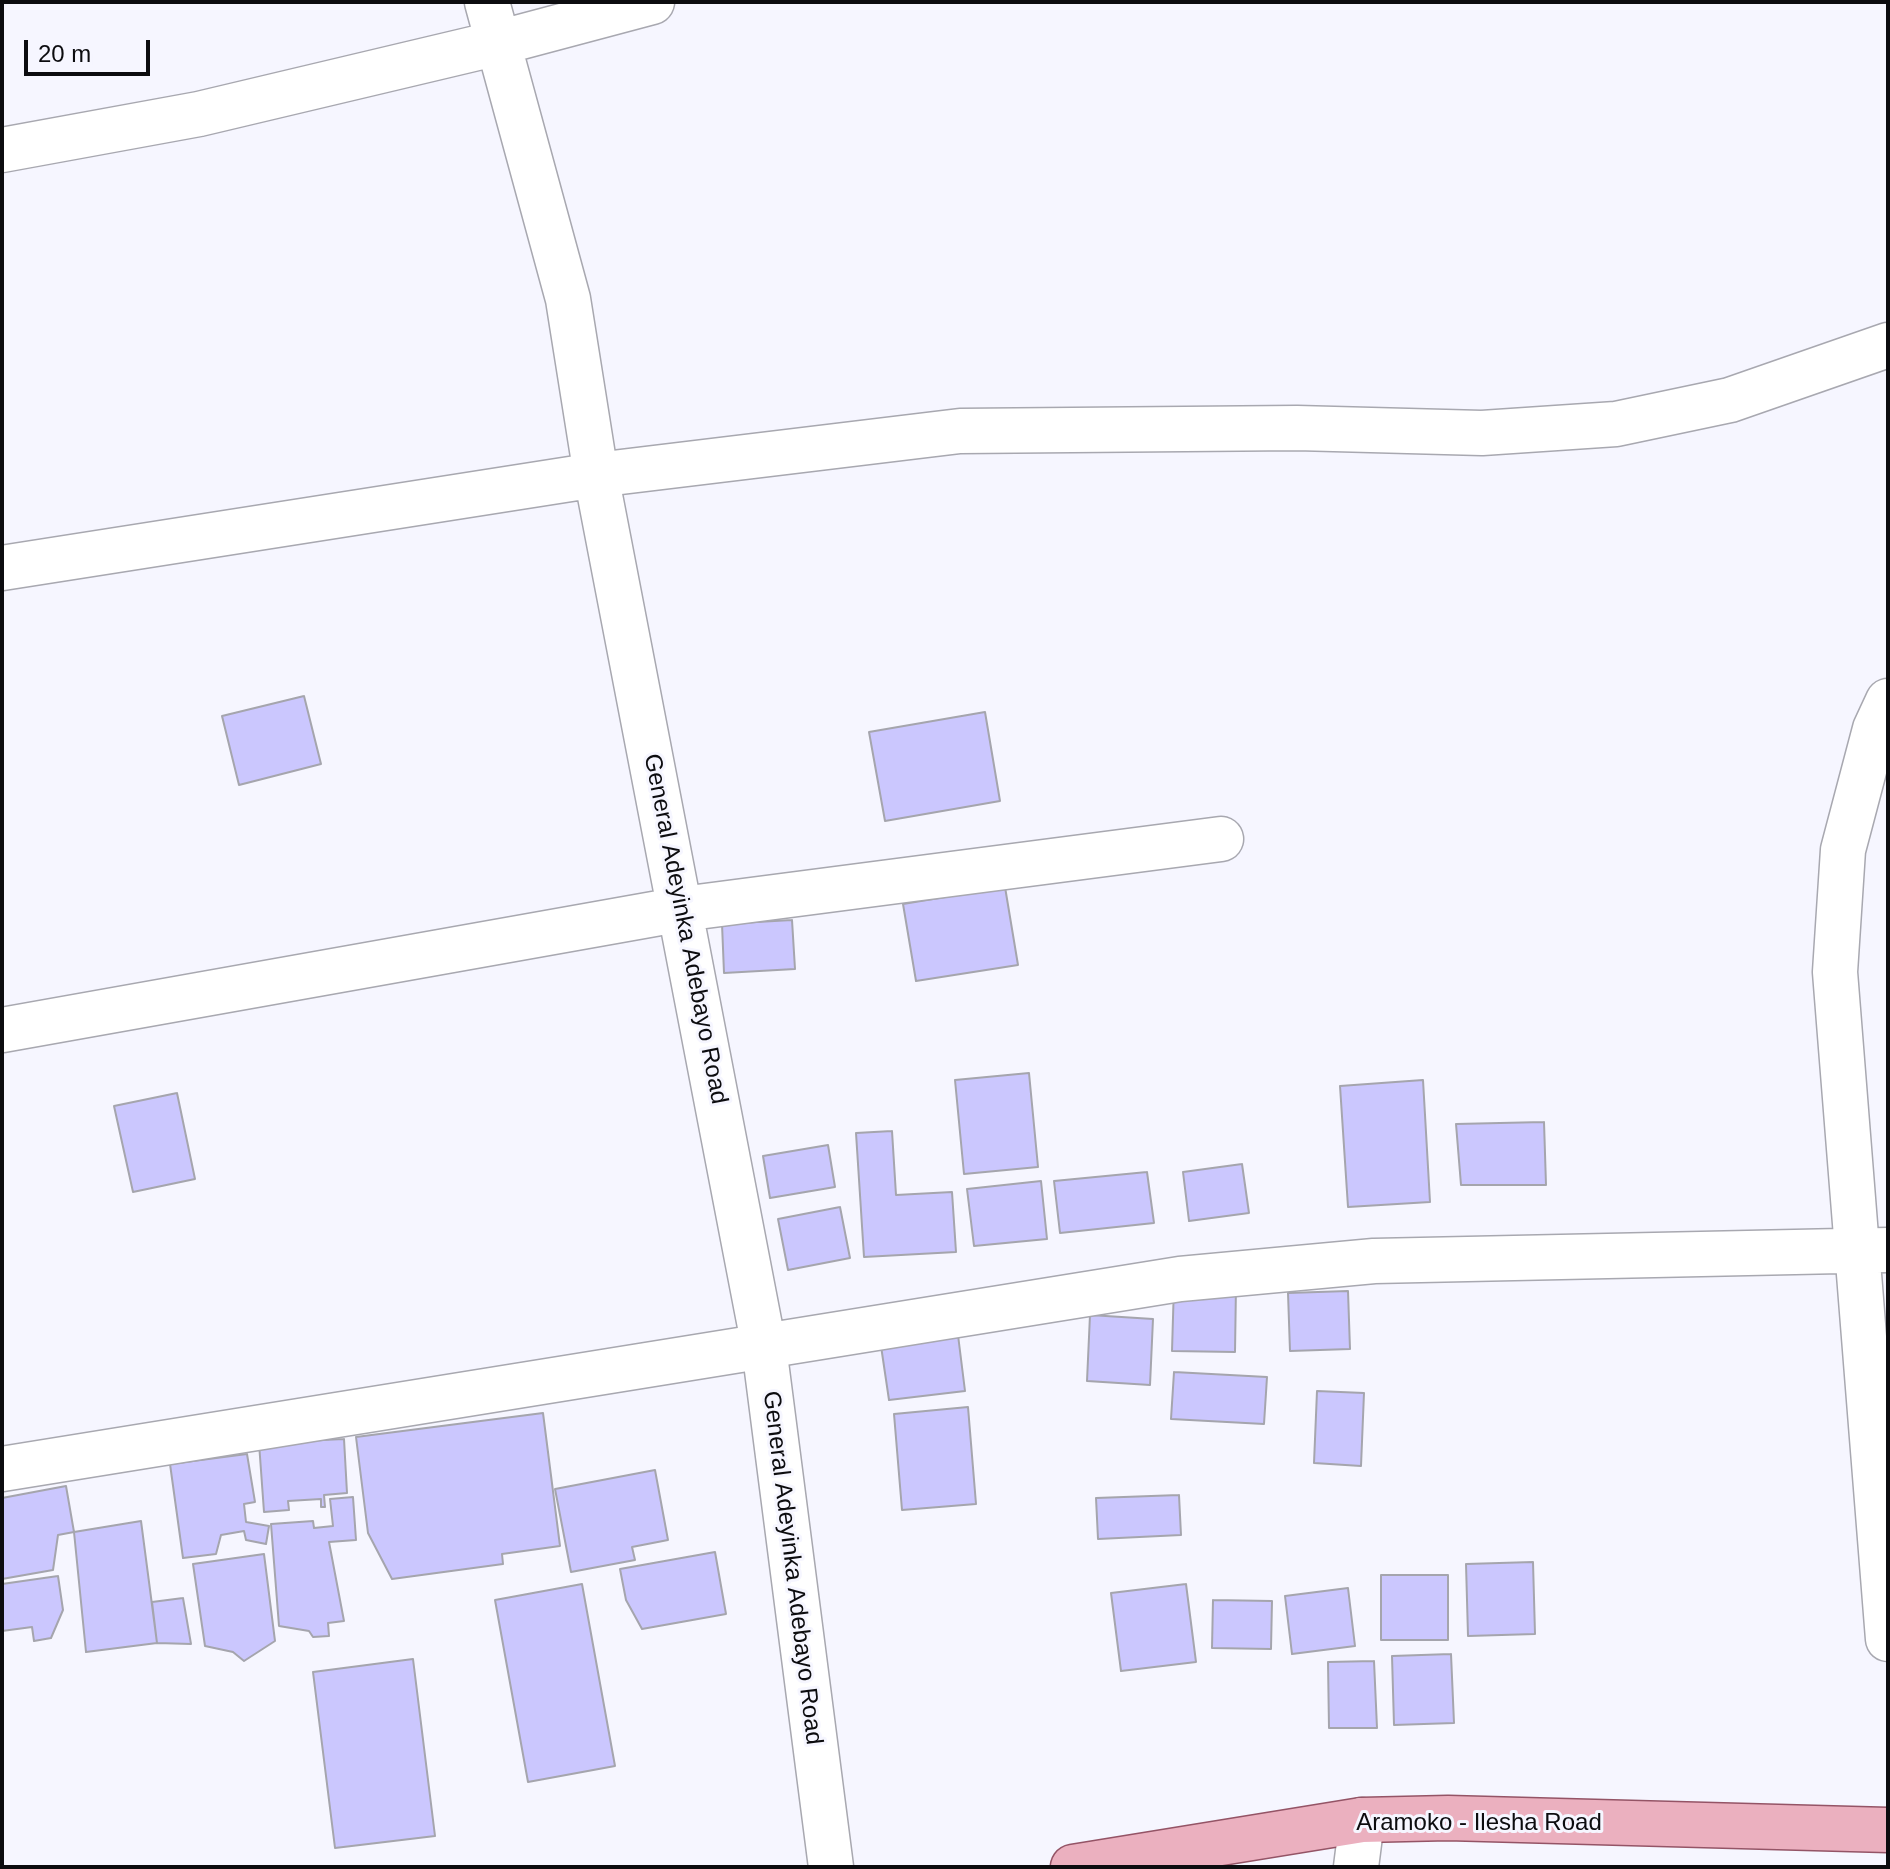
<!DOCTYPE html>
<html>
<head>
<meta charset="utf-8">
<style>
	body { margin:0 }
	#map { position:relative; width:1890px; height:1869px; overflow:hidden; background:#f6f6ff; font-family:Arial,sans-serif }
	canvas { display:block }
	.frame { position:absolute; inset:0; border:4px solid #0c0c0f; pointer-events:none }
	.scale { position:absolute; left:24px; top:40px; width:126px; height:36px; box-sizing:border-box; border:4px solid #0c0c0f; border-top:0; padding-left:10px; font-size:24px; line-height:28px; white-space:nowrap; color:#0c0c0f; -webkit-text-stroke:6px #f6f6ff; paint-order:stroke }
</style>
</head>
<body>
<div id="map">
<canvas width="1890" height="1869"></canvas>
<div class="frame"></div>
<div class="scale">20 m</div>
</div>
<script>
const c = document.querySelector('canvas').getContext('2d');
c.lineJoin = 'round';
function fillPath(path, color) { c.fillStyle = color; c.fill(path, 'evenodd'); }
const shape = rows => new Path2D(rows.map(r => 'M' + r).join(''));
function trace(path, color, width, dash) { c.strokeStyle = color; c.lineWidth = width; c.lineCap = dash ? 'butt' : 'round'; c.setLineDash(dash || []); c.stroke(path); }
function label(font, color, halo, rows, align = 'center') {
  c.font = font + ' Arial,sans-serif'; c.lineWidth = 6; c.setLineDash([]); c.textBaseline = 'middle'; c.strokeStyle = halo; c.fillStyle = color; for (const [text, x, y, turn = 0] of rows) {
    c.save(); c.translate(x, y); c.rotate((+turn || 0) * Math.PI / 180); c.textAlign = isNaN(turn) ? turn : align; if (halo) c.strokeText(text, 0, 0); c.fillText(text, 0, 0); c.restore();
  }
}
const building = shape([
	[304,696,321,764,239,785,222,716,304,696],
	[985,712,1000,801,885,821,869,732,985,712],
	[1005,887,1018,965,916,981,903,904,1005,887],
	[792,920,795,969,724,973,722,924,792,920],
	[1029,1073,1038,1167,964,1174,955,1080,1029,1073],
	[1423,1080,1430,1202,1348,1207,1340,1086,1423,1080],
	[177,1093,195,1179,133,1192,114,1106,177,1093],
	[1544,1122,1546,1185,1461,1185,1456,1124,1544,1122],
	[892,1131,896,1195,952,1192,956,1252,864,1257,856,1133,892,1131],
	[828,1145,835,1187,770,1198,763,1156,828,1145],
	[1242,1164,1249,1213,1189,1221,1183,1172,1242,1164],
	[1147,1172,1154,1223,1060,1233,1054,1181,1147,1172],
	[1041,1181,1047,1239,974,1246,967,1189,1041,1181],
	[840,1207,850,1258,788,1270,778,1219,840,1207],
	[1174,1284,1236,1286,1235,1352,1172,1351,1174,1284],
	[1348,1291,1350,1349,1290,1351,1288,1293,1348,1291],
	[1090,1315,1153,1319,1150,1385,1087,1381,1090,1315],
	[958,1335,965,1391,889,1400,881,1346,958,1335],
	[1174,1372,1267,1377,1264,1424,1171,1419,1174,1372],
	[1317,1391,1364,1393,1361,1466,1314,1463,1317,1391],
	[968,1407,976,1504,902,1510,894,1414,968,1407],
	[543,1413,560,1546,502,1554,503,1564,392,1579,368,1533,356,1437,543,1413],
	[344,1439,347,1493,324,1495,325,1507,321,1507,321,1499,288,1501,289,1510,264,1512,259,1443,344,1439],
	[247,1454,255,1502,244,1504,246,1522,269,1526,266,1544,246,1540,244,1531,221,1535,216,1554,183,1558,170,1464,247,1454],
	[655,1470,668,1540,632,1547,635,1560,571,1572,555,1489,655,1470],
	[66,1486,74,1532,58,1535,53,1570,2,1579,2,1498,66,1486],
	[1179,1495,1181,1535,1098,1539,1096,1498,1179,1495],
	[353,1497,356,1540,329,1542,344,1621,328,1623,329,1636,313,1637,309,1631,279,1626,271,1524,313,1521,314,1528,333,1526,330,1499,353,1497],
	[141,1521,157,1643,86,1652,74,1532,141,1521],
	[715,1552,726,1614,642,1629,626,1600,620,1569,715,1552],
	[264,1554,275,1641,244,1661,233,1652,205,1646,193,1564,264,1554],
	[1533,1562,1535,1634,1468,1636,1466,1564,1533,1562],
	[1381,1575,1448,1575,1448,1640,1381,1640,1381,1575],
	[58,1576,63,1610,51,1638,34,1641,32,1627,2,1631,2,1584,58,1576],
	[582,1584,615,1766,528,1782,495,1600,582,1584],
	[1186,1584,1196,1662,1121,1671,1111,1593,1186,1584],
	[1348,1588,1355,1646,1292,1654,1285,1596,1348,1588],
	[183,1598,191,1644,157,1643,152,1602,183,1598],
	[1213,1600,1272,1601,1271,1649,1212,1648,1213,1600],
	[1451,1654,1454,1723,1394,1725,1392,1656,1451,1654],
	[413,1659,435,1836,335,1848,313,1672,413,1659],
	[1374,1661,1377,1728,1329,1728,1328,1662,1374,1661]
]);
fillPath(building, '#cbc7fe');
trace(building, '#a5a5ad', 2);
const minor = shape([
	[487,2,568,299,596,475,764,1347,831,1867],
	[2,150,199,114,498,43,652,2],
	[2,568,596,475,960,431,1297,428,1482,433,1616,424,1730,400,1888,345],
	[1888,701,1875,729,1843,850,1835,972,1888,1639],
	[2,1030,682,909,1221,839],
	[2,1469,1180,1279,1374,1261,1888,1250],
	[1356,1867,1362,1820]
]);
const major = shape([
	[1073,1867,1362,1820,1448,1818,1888,1830]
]);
trace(minor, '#a8a8b0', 47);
trace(major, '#945466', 47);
trace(minor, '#fff', 44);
trace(major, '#ebb0bf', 44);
label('24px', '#0c0c0f', '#f6f6ff', [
	["General Adeyinka Adebayo Road",685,929,79],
	["General Adeyinka Adebayo Road",792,1568,83],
	["Aramoko - Ilesha Road",1479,1823]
]);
</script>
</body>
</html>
